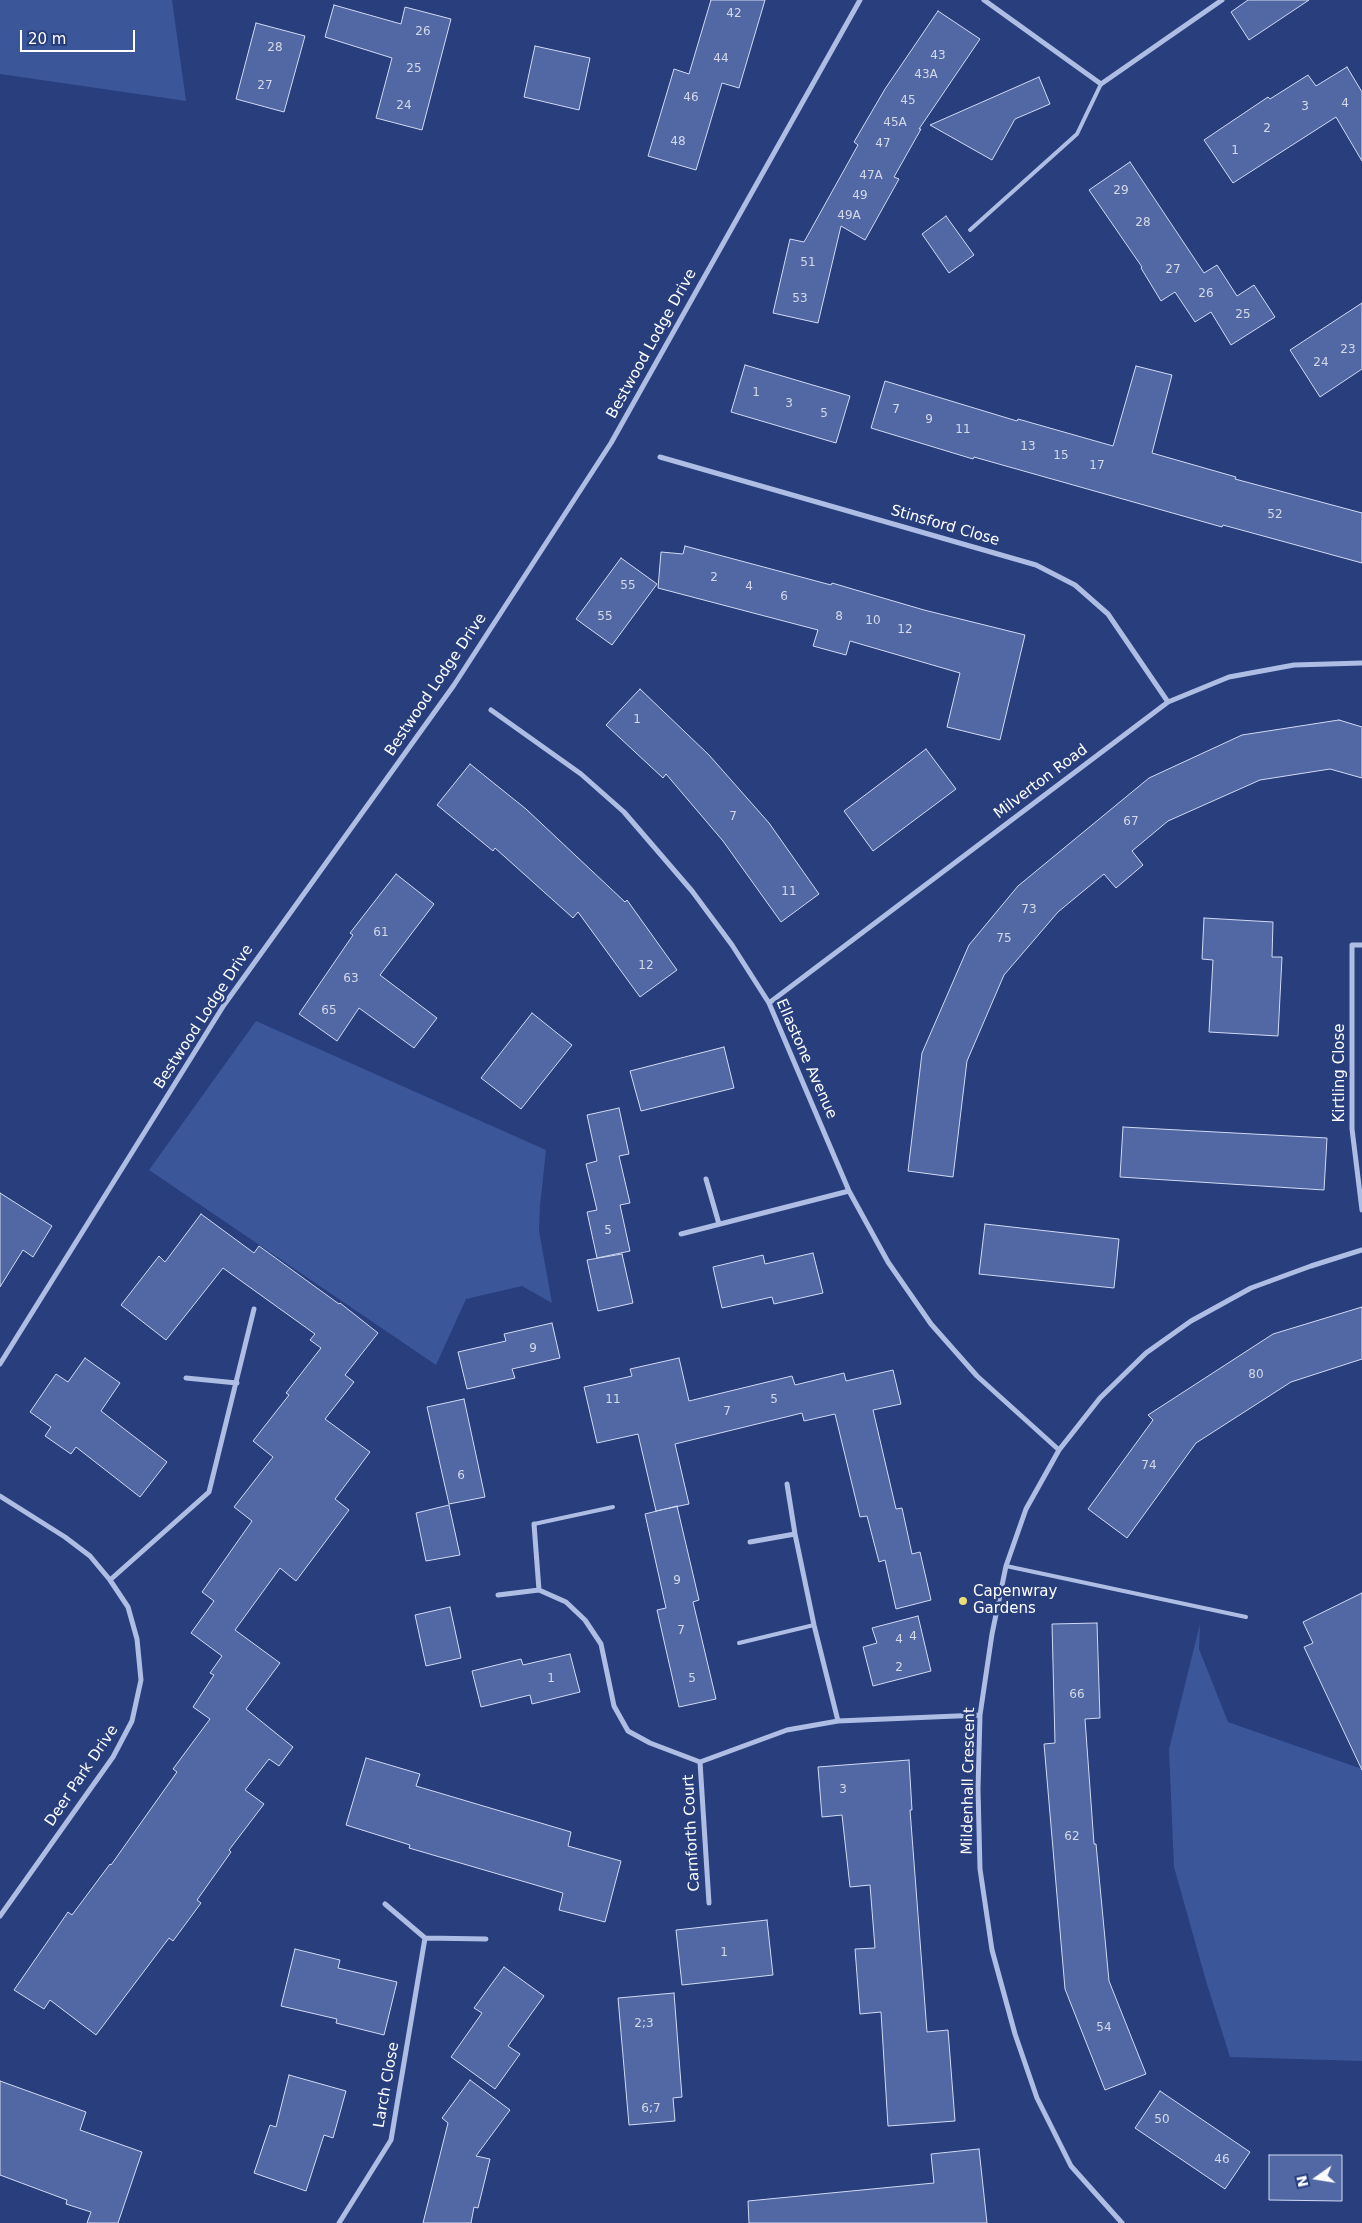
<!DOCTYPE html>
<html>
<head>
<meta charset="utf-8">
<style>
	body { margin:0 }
	#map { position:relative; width:1362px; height:2223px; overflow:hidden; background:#283e7d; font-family:"DejaVu Sans",sans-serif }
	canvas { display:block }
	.north { position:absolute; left:1292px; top:2153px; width:50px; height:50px; -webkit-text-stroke:4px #283e7d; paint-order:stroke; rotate:257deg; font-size:14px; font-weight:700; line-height:20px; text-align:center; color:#fff }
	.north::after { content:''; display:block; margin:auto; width:18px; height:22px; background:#fff; clip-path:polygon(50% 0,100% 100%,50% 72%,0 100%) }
	.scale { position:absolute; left:20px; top:30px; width:115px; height:22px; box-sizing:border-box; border:2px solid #fff; border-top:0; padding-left:6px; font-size:15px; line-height:18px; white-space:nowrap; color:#fff; -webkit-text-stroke:4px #283e7d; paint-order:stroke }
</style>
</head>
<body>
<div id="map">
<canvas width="1362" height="2223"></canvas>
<div class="north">N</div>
<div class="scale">20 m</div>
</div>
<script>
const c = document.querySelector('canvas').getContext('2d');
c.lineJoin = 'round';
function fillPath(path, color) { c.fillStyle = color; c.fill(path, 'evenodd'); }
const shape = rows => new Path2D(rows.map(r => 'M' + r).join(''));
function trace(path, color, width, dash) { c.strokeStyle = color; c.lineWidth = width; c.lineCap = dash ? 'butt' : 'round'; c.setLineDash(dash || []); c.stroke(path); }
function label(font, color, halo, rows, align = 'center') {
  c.font = font + ' "DejaVu Sans",sans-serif'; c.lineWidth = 5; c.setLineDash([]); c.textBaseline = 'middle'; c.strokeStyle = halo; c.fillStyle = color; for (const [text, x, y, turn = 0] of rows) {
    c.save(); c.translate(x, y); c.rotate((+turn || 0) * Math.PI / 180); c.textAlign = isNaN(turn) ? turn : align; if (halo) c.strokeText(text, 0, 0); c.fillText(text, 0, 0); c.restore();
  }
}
fillPath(shape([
	[0,0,172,0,186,101,0,74],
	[256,1021,546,1150,540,1206,539,1231,552,1303,522,1286,466,1299,436,1365,149,1170],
	[1200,1624,1199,1649,1228,1722,1362,1769,1362,2061,1230,2057,1206,1981,1174,1867,1169,1749]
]), '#3c569a');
const building = shape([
	[711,0,765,0,739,88,722,83,696,170,648,156,674,69,689,74,711,0],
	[1248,0,1309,0,1249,40,1231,12,1248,0],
	[334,5,401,24,405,7,451,19,422,130,376,118,392,58,325,37,334,5],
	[938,11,980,39,919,129,921,129,894,177,899,179,865,240,841,226,818,323,773,313,790,239,804,242,858,145,854,142,885,89,938,11],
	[256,23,305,36,284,112,236,99,256,23],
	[535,46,590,58,579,110,524,97,535,46],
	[1347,67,1362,92,1362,161,1336,117,1233,183,1204,140,1268,97,1270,99,1308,75,1316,86,1347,67],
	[1039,77,1050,104,1015,119,992,160,930,125,1039,77],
	[1130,162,1204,273,1217,265,1237,296,1254,285,1275,317,1231,345,1211,312,1195,322,1175,292,1161,301,1141,268,1142,267,1089,190,1130,162],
	[946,216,974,255,949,273,922,234,946,216],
	[1362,303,1362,369,1320,397,1290,350,1362,303],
	[745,365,850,396,836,443,731,412,745,365],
	[1136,366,1172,375,1152,453,1236,477,1235,479,1362,513,1362,563,1223,525,1222,527,974,457,973,459,871,428,885,381,1017,421,1018,419,1113,446,1136,366],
	[685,546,831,585,832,583,924,610,1025,635,1000,740,947,727,960,673,850,641,846,655,813,646,818,630,658,588,661,552,683,554,685,546],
	[621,558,657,584,612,645,576,619,621,558],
	[640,689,709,755,769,823,819,894,781,922,723,841,666,774,663,778,606,725,640,689],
	[1339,720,1362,727,1362,778,1330,769,1260,780,1168,821,1132,851,1143,865,1116,888,1104,874,1058,912,1004,975,967,1061,953,1177,908,1171,922,1053,969,945,1018,886,1149,778,1242,735,1339,720],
	[926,749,956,789,873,851,844,811,926,749],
	[470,764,526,809,625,902,627,900,677,970,640,997,578,912,573,918,495,848,493,851,437,805,470,764],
	[396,874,434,904,380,975,437,1018,414,1048,359,1008,337,1041,299,1014,353,935,350,933,396,874],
	[1204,918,1273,922,1272,957,1282,957,1278,1036,1209,1032,1213,960,1202,959,1204,918],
	[532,1013,572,1045,521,1109,481,1078,532,1013],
	[724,1047,734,1088,641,1111,630,1071,724,1047],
	[619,1108,629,1154,619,1156,630,1203,620,1205,630,1251,597,1258,587,1212,597,1210,586,1164,597,1161,587,1115,619,1108],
	[1123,1127,1327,1138,1324,1190,1120,1177,1123,1127],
	[0,1193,52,1226,33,1257,23,1250,0,1287,0,1193],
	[201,1214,254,1253,259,1246,339,1304,340,1303,378,1333,345,1375,354,1382,325,1419,370,1452,335,1499,349,1510,296,1581,280,1568,235,1630,280,1663,246,1709,293,1747,279,1766,269,1759,245,1790,264,1804,229,1850,231,1852,197,1900,201,1903,173,1941,169,1938,96,2035,50,2000,44,2009,14,1990,68,1912,72,1915,110,1864,111,1865,177,1772,173,1769,210,1719,193,1707,214,1675,210,1673,222,1656,191,1633,214,1601,202,1592,252,1521,234,1507,273,1457,253,1441,289,1395,286,1393,321,1348,310,1340,315,1334,223,1268,166,1340,121,1305,159,1256,165,1262,201,1214],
	[985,1224,1119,1239,1114,1288,979,1274,985,1224],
	[813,1253,823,1293,774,1304,772,1297,722,1308,713,1267,763,1255,765,1264,813,1253],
	[622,1254,633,1303,598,1311,587,1260,622,1254],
	[1362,1307,1362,1359,1291,1382,1196,1443,1127,1538,1088,1509,1153,1420,1148,1415,1273,1334,1362,1307],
	[552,1323,560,1358,512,1369,515,1378,467,1389,458,1352,506,1341,504,1334,552,1323],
	[85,1358,120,1383,101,1411,167,1462,140,1497,76,1447,71,1454,45,1436,51,1427,30,1412,56,1374,68,1382,85,1358],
	[679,1358,689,1401,792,1376,795,1385,844,1373,846,1381,893,1370,901,1404,873,1410,896,1509,902,1508,912,1554,920,1552,931,1600,896,1609,885,1560,879,1562,867,1516,860,1517,835,1414,804,1421,802,1413,675,1444,689,1504,656,1511,638,1434,597,1443,584,1387,632,1376,630,1369,679,1358],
	[464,1399,485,1497,449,1504,427,1407,464,1399],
	[449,1505,460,1555,426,1561,416,1513,449,1505],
	[677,1506,699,1600,693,1602,716,1699,679,1707,657,1610,666,1608,645,1514,677,1506],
	[1362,1593,1362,1770,1304,1647,1313,1643,1303,1622,1362,1593],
	[450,1607,461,1658,426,1666,415,1615,450,1607],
	[918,1616,931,1671,873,1686,863,1647,877,1643,872,1628,918,1616],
	[1097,1623,1100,1718,1085,1719,1094,1844,1096,1844,1109,1981,1146,2074,1105,2090,1065,1989,1044,1744,1055,1743,1052,1624,1097,1623],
	[570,1654,580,1692,532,1704,530,1695,481,1707,472,1671,521,1659,523,1665,570,1654],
	[366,1758,420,1774,416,1786,571,1832,568,1846,621,1861,605,1922,559,1910,563,1893,409,1848,410,1845,346,1825,366,1758],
	[909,1760,912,1810,910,1810,927,2032,948,2030,955,2121,888,2126,881,2012,860,2014,855,1949,875,1948,870,1885,850,1887,842,1815,822,1817,818,1767,909,1760],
	[767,1920,773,1975,682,1985,676,1930,767,1920],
	[295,1949,340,1960,338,1968,397,1982,384,2035,336,2023,337,2019,281,2006,295,1949],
	[504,1967,544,1996,508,2046,520,2054,495,2089,451,2057,482,2013,474,2008,504,1967],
	[674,1993,682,2097,673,2098,675,2121,629,2125,618,1998,674,1993],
	[289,2075,346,2091,333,2138,324,2135,306,2191,254,2173,270,2125,276,2127,289,2075],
	[470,2080,510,2110,476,2156,490,2159,478,2208,474,2207,471,2223,423,2223,448,2123,442,2118,470,2080],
	[0,2081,86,2112,80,2130,142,2152,118,2223,87,2223,91,2212,66,2204,67,2200,0,2175,0,2081],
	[1160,2091,1250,2152,1225,2189,1135,2128,1160,2091],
	[979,2149,987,2223,749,2223,748,2201,934,2183,931,2154,979,2149],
	[1269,2155,1342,2155,1342,2201,1269,2200,1269,2155]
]);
fillPath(building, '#5168a5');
trace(building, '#d1daf4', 1);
trace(shape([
	[970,230,1077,134,1101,84],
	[534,1524,613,1507],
	[1006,1566,1246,1617],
	[739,1643,814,1625]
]), '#aebde4', 4);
trace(shape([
	[984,0,1101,84,1222,0],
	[660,457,1036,565,1075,585,1108,614,1168,702],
	[491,710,581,774,624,812,692,891,732,945,769,1003,849,1191,888,1262,931,1324,977,1376,1059,1450],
	[1362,945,1352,945,1352,1129,1362,1210],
	[769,1003,1168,702,1229,677,1294,665,1362,663],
	[706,1179,719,1224],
	[681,1234,849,1191],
	[0,1364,224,1005,454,685,611,443,860,0],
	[186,1378,237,1383],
	[787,1484,795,1534,814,1625,838,1721],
	[0,1496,65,1537,90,1556,110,1580,128,1607,137,1639,141,1680,132,1721,113,1757,0,1916],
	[534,1524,539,1590],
	[750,1542,795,1534],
	[110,1580,209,1492,254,1309],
	[498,1595,539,1590,566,1602,585,1620,601,1644,614,1706,628,1731,650,1743,700,1762],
	[700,1762,787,1730,838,1721,980,1715],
	[700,1762,709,1903],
	[385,1904,425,1938,486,1939],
	[339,2223,391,2140,425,1938],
	[1122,2223,1071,2166,1037,2098,1015,2034,992,1950,980,1869,978,1789,980,1715,992,1634,1006,1566,1026,1509,1059,1450,1100,1398,1146,1353,1191,1321,1251,1288,1311,1266,1362,1250]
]), '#aebde4', 5);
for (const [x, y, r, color] of [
	[963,1601,5,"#ecde75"]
]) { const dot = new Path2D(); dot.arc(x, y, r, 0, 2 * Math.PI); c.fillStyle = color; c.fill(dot); trace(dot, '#283e7d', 2); }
label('12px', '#d4d9e8', null, [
	["42",734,14],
	["26",423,32],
	["28",275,48],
	["43",938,56],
	["44",721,59],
	["25",414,69],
	["43A",926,75],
	["27",265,86],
	["46",691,98],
	["45",908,101],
	["4",1345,104],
	["24",404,106],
	["3",1305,107],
	["45A",895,123],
	["2",1267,129],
	["48",678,142],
	["47",883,144],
	["1",1235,151],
	["47A",871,176],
	["29",1121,191],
	["49",860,196],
	["49A",849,216],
	["28",1143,223],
	["51",808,263],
	["27",1173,270],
	["26",1206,294],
	["53",800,299],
	["25",1243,315],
	["23",1348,350],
	["24",1321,363],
	["1",756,393],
	["3",789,404],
	["7",896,410],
	["5",824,414],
	["9",929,420],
	["11",963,430],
	["13",1028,447],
	["15",1061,456],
	["17",1097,466],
	["52",1275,515],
	["2",714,578],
	["55",628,586],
	["4",749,587],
	["6",784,597],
	["55",605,617],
	["8",839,617],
	["10",873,621],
	["12",905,630],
	["1",637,720],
	["7",733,817],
	["67",1131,822],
	["11",789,892],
	["73",1029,910],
	["61",381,933],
	["75",1004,939],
	["12",646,966],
	["63",351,979],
	["65",329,1011],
	["5",608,1231],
	["9",533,1349],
	["80",1256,1375],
	["11",613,1400],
	["5",774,1400],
	["7",727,1412],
	["74",1149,1466],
	["6",461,1476],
	["9",677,1581],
	["7",681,1631],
	["4",913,1637],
	["4",899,1640],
	["2",899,1668],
	["1",551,1679],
	["5",692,1679],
	["66",1077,1695],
	["3",843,1790],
	["62",1072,1837],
	["1",724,1953],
	["2;3",644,2024],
	["54",1104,2028],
	["6;7",651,2109],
	["50",1162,2120],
	["46",1222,2160]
]);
label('15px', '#fff', '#283e7d', [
	["Bestwood Lodge Drive",652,344,-61],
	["Stinsford Close",945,526,16],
	["Bestwood Lodge Drive",436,685,-56],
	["Milverton Road",1041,782,-37],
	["Bestwood Lodge Drive",204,1017,-57],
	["Ellastone Avenue",806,1059,66],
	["Kirtling Close",1340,1073,-90],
	["Deer Park Drive",82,1776,-56],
	["Mildenhall Crescent",969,1781,-89],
	["Carnforth Court",692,1833,-93],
	["Larch Close",387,2085,-80]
]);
label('15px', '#fff', '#283e7d', [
	["Capenwray",973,1592],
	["Gardens",973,1609]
], 'left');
</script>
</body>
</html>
